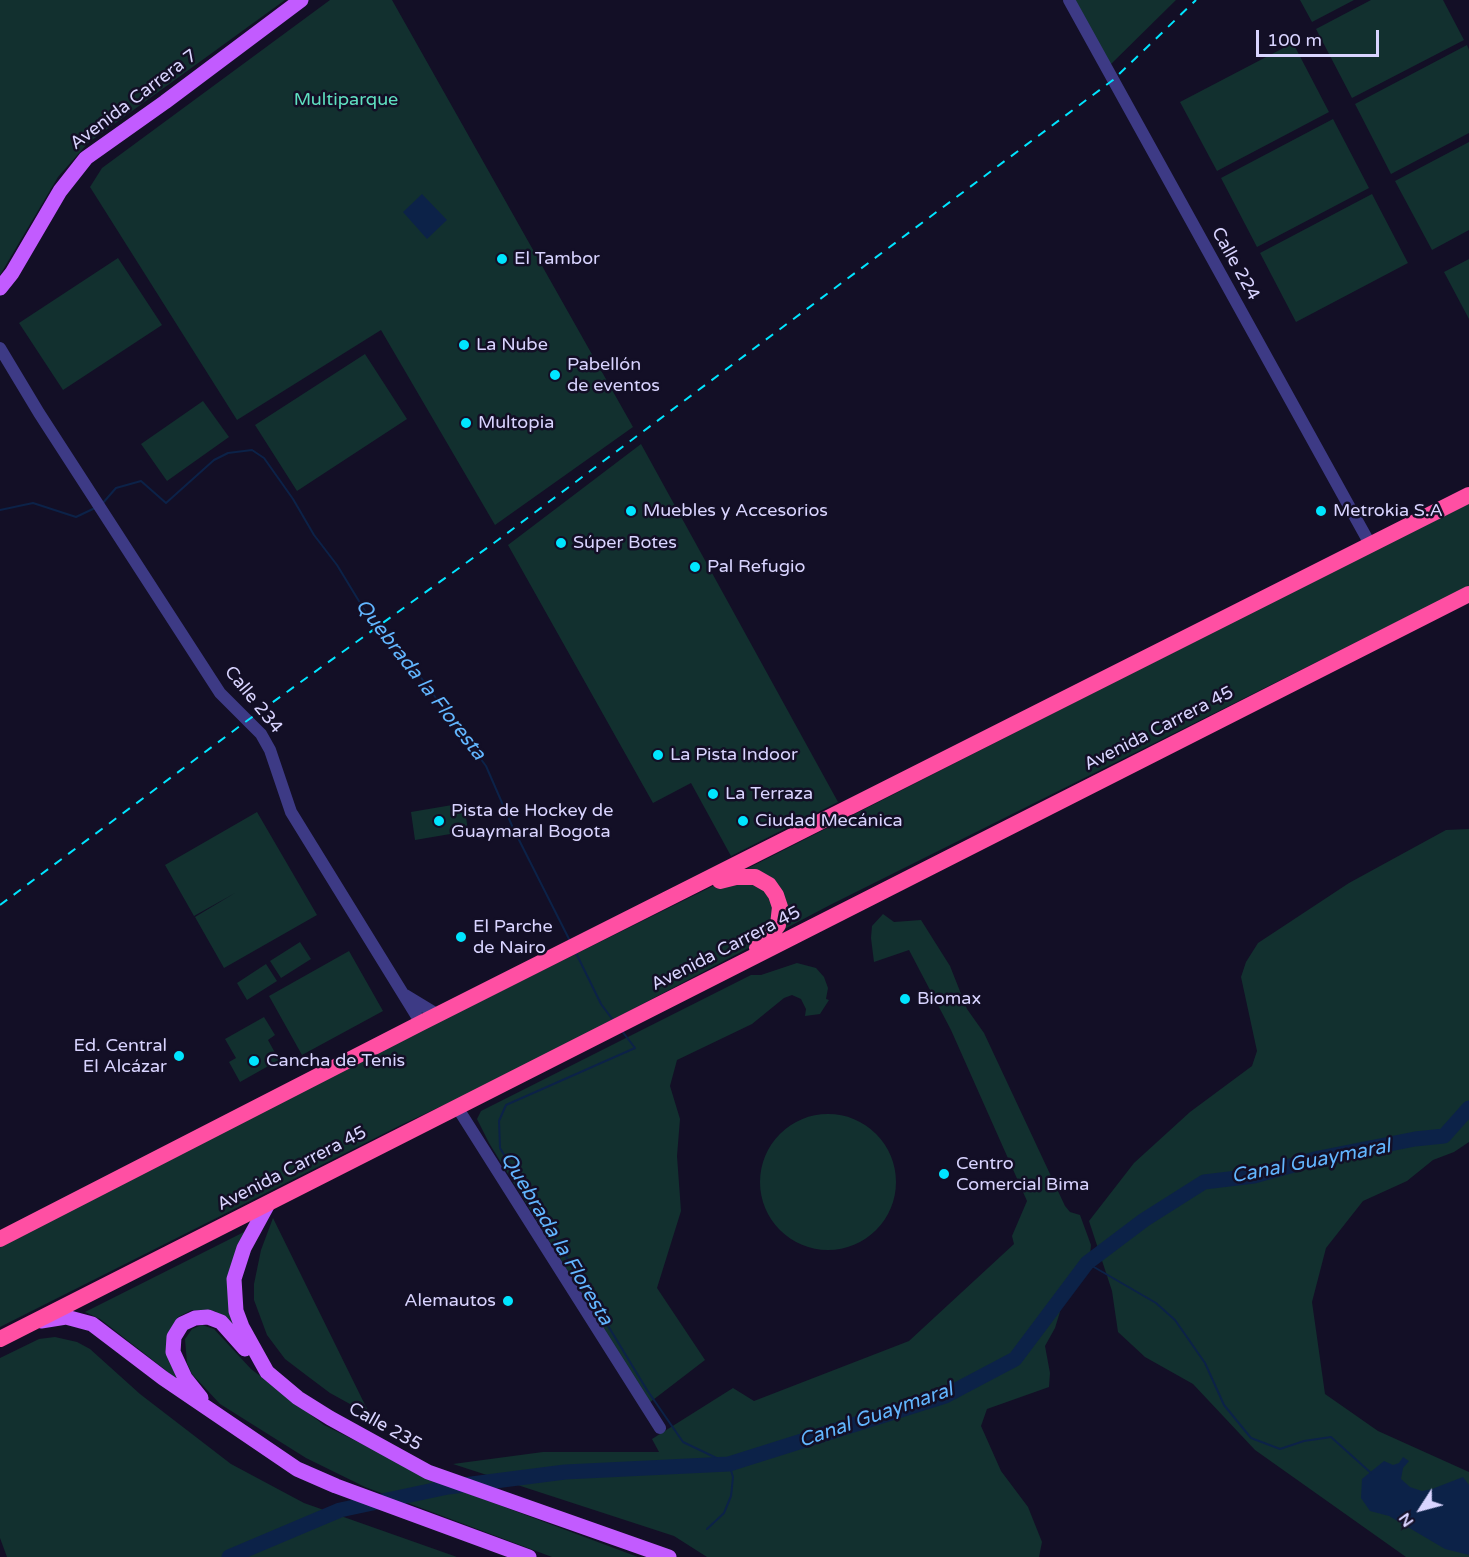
<!DOCTYPE html>
<html>
<head>
<meta charset="utf-8">
<style>
	body { margin:0 }
	#map { position:relative; width:1469px; height:1557px; overflow:hidden; background:#130f26; font-family:"Varela Round",sans-serif }
	canvas { display:block }
	.north { position:absolute; left:1391px; top:1479px; width:60px; height:60px; -webkit-text-stroke:4px #130f26; paint-order:stroke; rotate:234deg; font-size:16px; font-weight:700; line-height:24px; text-align:center; color:#d9d4ff }
	.north::after { content:''; display:block; margin:auto; width:21px; height:27px; background:#d9d4ff; clip-path:polygon(50% 0,100% 100%,50% 72%,0 100%) }
	.scale { position:absolute; left:1256px; top:30px; width:123px; height:27px; box-sizing:border-box; border:3px solid #d9d4ff; border-top:0; padding-left:8px; font-size:18px; line-height:21px; white-space:nowrap; color:#d9d4ff; -webkit-text-stroke:4px #130f26; paint-order:stroke }
</style>
</head>
<body>
<div id="map">
<canvas width="1469" height="1557"></canvas>
<div class="north">N</div>
<div class="scale">100 m</div>
</div>
<script>
const c = document.querySelector('canvas').getContext('2d');
c.lineJoin = 'round';
function fillPath(path, color) { c.fillStyle = color; c.fill(path, 'evenodd'); }
const shape = rows => new Path2D(rows.map(r => 'M' + r).join(''));
function trace(path, color, width, dash) { c.strokeStyle = color; c.lineWidth = width; c.lineCap = dash ? 'butt' : 'round'; c.setLineDash(dash || []); c.stroke(path); }
function label(font, color, halo, rows, align = 'center') {
  c.font = font + ' "Varela Round",sans-serif'; c.lineWidth = 5; c.setLineDash([]); c.textBaseline = 'middle'; c.strokeStyle = halo; c.fillStyle = color; for (const [text, x, y, turn = 0] of rows) {
    c.save(); c.translate(x, y); c.rotate((+turn || 0) * Math.PI / 180); c.textAlign = isNaN(turn) ? turn : align; if (halo) c.strokeText(text, 0, 0); c.fillText(text, 0, 0); c.restore();
  }
}
fillPath(shape([
	[0,0,285,0,88,143,58,177,0,275],
	[330,0,392,0,633,427,495,525,381,330,237,420,90,187,102,168],
	[1072,0,1176,0,1108,67],
	[1300,0,1354,0,1312,22],
	[1371,0,1443,0,1464,40,1352,98,1316,29],
	[1293,43,1329,112,1217,171,1180,102],
	[1467,45,1469,50,1469,133,1391,174,1355,104],
	[1333,119,1369,188,1257,247,1221,178],
	[1469,142,1469,230,1432,250,1395,181],
	[1372,194,1408,263,1296,322,1260,253],
	[118,258,162,325,63,390,19,323],
	[1469,259,1469,319,1444,272],
	[365,354,407,419,297,491,255,425],
	[203,401,229,437,167,481,141,444],
	[641,444,838,802,731,856,691,783,653,803,508,545],
	[1469,502,1469,586,830,905,506,1076,401,1125,0,1327,0,1247,404,1039,715,885],
	[464,803,468,831,415,840,411,812],
	[257,812,317,915,224,968,195,917,235,893,194,916,165,865],
	[1469,829,1469,1142,1454,1152,1433,1160,1407,1181,1363,1201,1326,1248,1312,1302,1325,1394,1378,1431,1469,1472,1469,1557,1406,1557,1255,1450,1193,1384,1145,1357,1118,1332,1112,1291,1089,1221,1134,1163,1190,1112,1252,1066,1257,1051,1241,977,1246,962,1258,943,1349,883,1446,830],
	[883,914,894,922,921,920,950,966,967,1009,984,1033,1065,1206,1070,1212,1080,1215,1091,1245,1089,1267,1063,1302,1055,1328,1045,1346,1050,1373,1049,1387,987,1409,981,1426,1001,1471,1028,1507,1042,1542,1039,1557,707,1557,674,1536,453,1464,543,1452,659,1452,652,1439,733,1388,754,1401,909,1341,1014,1244,1012,1236,1027,1201,951,1030,909,950,874,962,871,938,872,926],
	[300,942,311,959,281,978,270,961],
	[349,951,383,1011,302,1055,269,996],
	[797,963,816,968,824,977,828,988,826,999,829,1000,820,1014,805,1016,806,1009,801,999,792,995,784,998,752,1024,677,1060,670,1086,680,1119,677,1156,681,1211,657,1288,705,1360,649,1403,489,1143,477,1119,481,1111,751,975,761,975],
	[266,964,277,981,247,1000,237,983],
	[264,1017,275,1035,268,1040,279,1060,240,1082,229,1062,236,1058,225,1039],
	'760 1182a68 68 0 1 1 136 0a68 68 0 1 1-136 0Z',
	[273,1218,370,1415,330,1393,306,1375,285,1359,267,1335,254,1300,254,1284,261,1250],
	[248,1230,240,1245,237,1330,215,1311,192,1310,178,1317,169,1332,168,1356,177,1379,100,1319,85,1312],
	[202,1325,214,1329,251,1369,324,1425,440,1483,638,1557,552,1557,365,1487,306,1458,220,1404,192,1374,187,1363,185,1339,192,1329],
	[55,1337,77,1342,90,1349,140,1394,231,1464,304,1503,457,1557,7,1557,0,1538,0,1358,39,1339]
]), '#12302f');
fillPath(shape([
	[422,194,447,220,427,239,403,212],
	[1403,1457,1409,1461,1403,1468,1401,1479,1410,1487,1422,1491,1432,1489,1463,1477,1469,1485,1469,1555,1445,1549,1389,1516,1370,1511,1361,1498,1362,1479,1368,1474,1384,1461,1393,1465,1399,1463]
]), '#0c2248');
trace(shape([
	[102,504,116,488,141,481,166,503,214,460,228,453,252,450,264,458,293,499,314,535,337,565,365,611,397,645,486,766,513,828,570,941],
	[0,510,33,503,76,517,95,508],
	[575,951,601,1004,613,1020],
	[622,1031,635,1048,506,1105,499,1121,500,1148,647,1390,683,1442,729,1464,733,1477,731,1496,724,1513,707,1529],
	[1087,1263,1156,1303,1175,1320,1205,1363,1224,1405,1251,1438,1280,1449,1304,1441,1331,1437,1371,1473]
]), '#0c2248', 2);
trace(shape([
	[229,1557,340,1510,448,1487,565,1472,729,1464,945,1396,1015,1359,1087,1263,1144,1220,1204,1182,1254,1176,1319,1158,1415,1139,1444,1136,1469,1108]
]), '#0c2248', 15);
trace(shape([
	[1069,0,1370,544],
	[0,348,39,413,220,693,261,734,270,750,291,812,421,1023],
	[405,995,438,1015],
	[457,1107,660,1428]
]), '#3d3a85', 12);
trace(shape([
	[0,288,12,273,60,191,86,158,165,102,301,0],
	[268,1204,244,1248,234,1279,236,1311,242,1327,267,1372,298,1398,330,1418,428,1472,669,1557],
	[41,1321,66,1317,92,1324,163,1378,297,1469,336,1486,529,1557],
	[201,1398,185,1378,173,1352,174,1337,182,1324,195,1318,208,1317,221,1322,245,1349]
]), '#c25bff', 15);
trace(shape([
	[720,881,736,877,755,877,769,885,776,895,780,907,778,925,768,939,757,948],
	[0,1239,421,1023,1469,495],
	[0,1339,1469,594]
]), '#ff4fa3', 16);
trace(shape([
	[0,905,248,720,498,540,1113,80,1196,0]
]), '#00e5ff', 2, [9, 8]);
for (const [x, y, r, color] of [
	[502,259,6,"#00e5ff"],
	[464,345,6,"#00e5ff"],
	[555,375,6,"#00e5ff"],
	[466,423,6,"#00e5ff"],
	[631,511,6,"#00e5ff"],
	[1321,511,6,"#00e5ff"],
	[561,543,6,"#00e5ff"],
	[695,567,6,"#00e5ff"],
	[658,755,6,"#00e5ff"],
	[713,794,6,"#00e5ff"],
	[439,821,6,"#00e5ff"],
	[743,821,6,"#00e5ff"],
	[461,937,6,"#00e5ff"],
	[905,999,6,"#00e5ff"],
	[179,1056,6,"#00e5ff"],
	[254,1061,6,"#00e5ff"],
	[944,1174,6,"#00e5ff"],
	[508,1301,6,"#00e5ff"]
]) { const dot = new Path2D(); dot.arc(x, y, r, 0, 2 * Math.PI); c.fillStyle = color; c.fill(dot); trace(dot, '#130f26', 2); }
label('18px', '#d9d4ff', '#130f26', [
	["Avenida Carrera 7",134,100,-37],
	["Calle 224",1235,264,61],
	["Calle 234",253,700,51],
	["Avenida Carrera 45",1159,729,-27],
	["Avenida Carrera 45",726,949,-27],
	["Avenida Carrera 45",292,1169,-27],
	["Calle 235",385,1427,29]
]);
label('18px', '#5fe0c0', '#130f26', [
	["Multiparque",346,100]
]);
label('18px', '#d9d4ff', '#130f26', [
	["El Tambor",514,259],
	["La Nube",476,345],
	["Pabellón",567,365],
	["de eventos",567,386],
	["Multopia",478,423],
	["Muebles y Accesorios",643,511],
	["Metrokia S.A",1333,511],
	["Súper Botes",573,543],
	["Pal Refugio",707,567],
	["La Pista Indoor",670,755],
	["La Terraza",725,794],
	["Pista de Hockey de",451,811],
	["Guaymaral Bogota",451,832],
	["Ciudad Mecánica",755,821],
	["El Parche",473,927],
	["de Nairo",473,948],
	["Biomax",917,999],
	["Ed. Central",167,1046,"right"],
	["El Alcázar",167,1067,"right"],
	["Cancha de Tenis",266,1061],
	["Centro",956,1164],
	["Comercial Bima",956,1185],
	["Alemautos",496,1301,"right"]
], 'left');
label('italic 20px', '#62b6ff', '#130f26', [
	["Quebrada la Floresta",420,680,52],
	["Canal Guaymaral",1311,1162,-11],
	["Quebrada la Floresta",556,1239,59],
	["Canal Guaymaral",876,1416,-19]
]);
</script>
</body>
</html>
